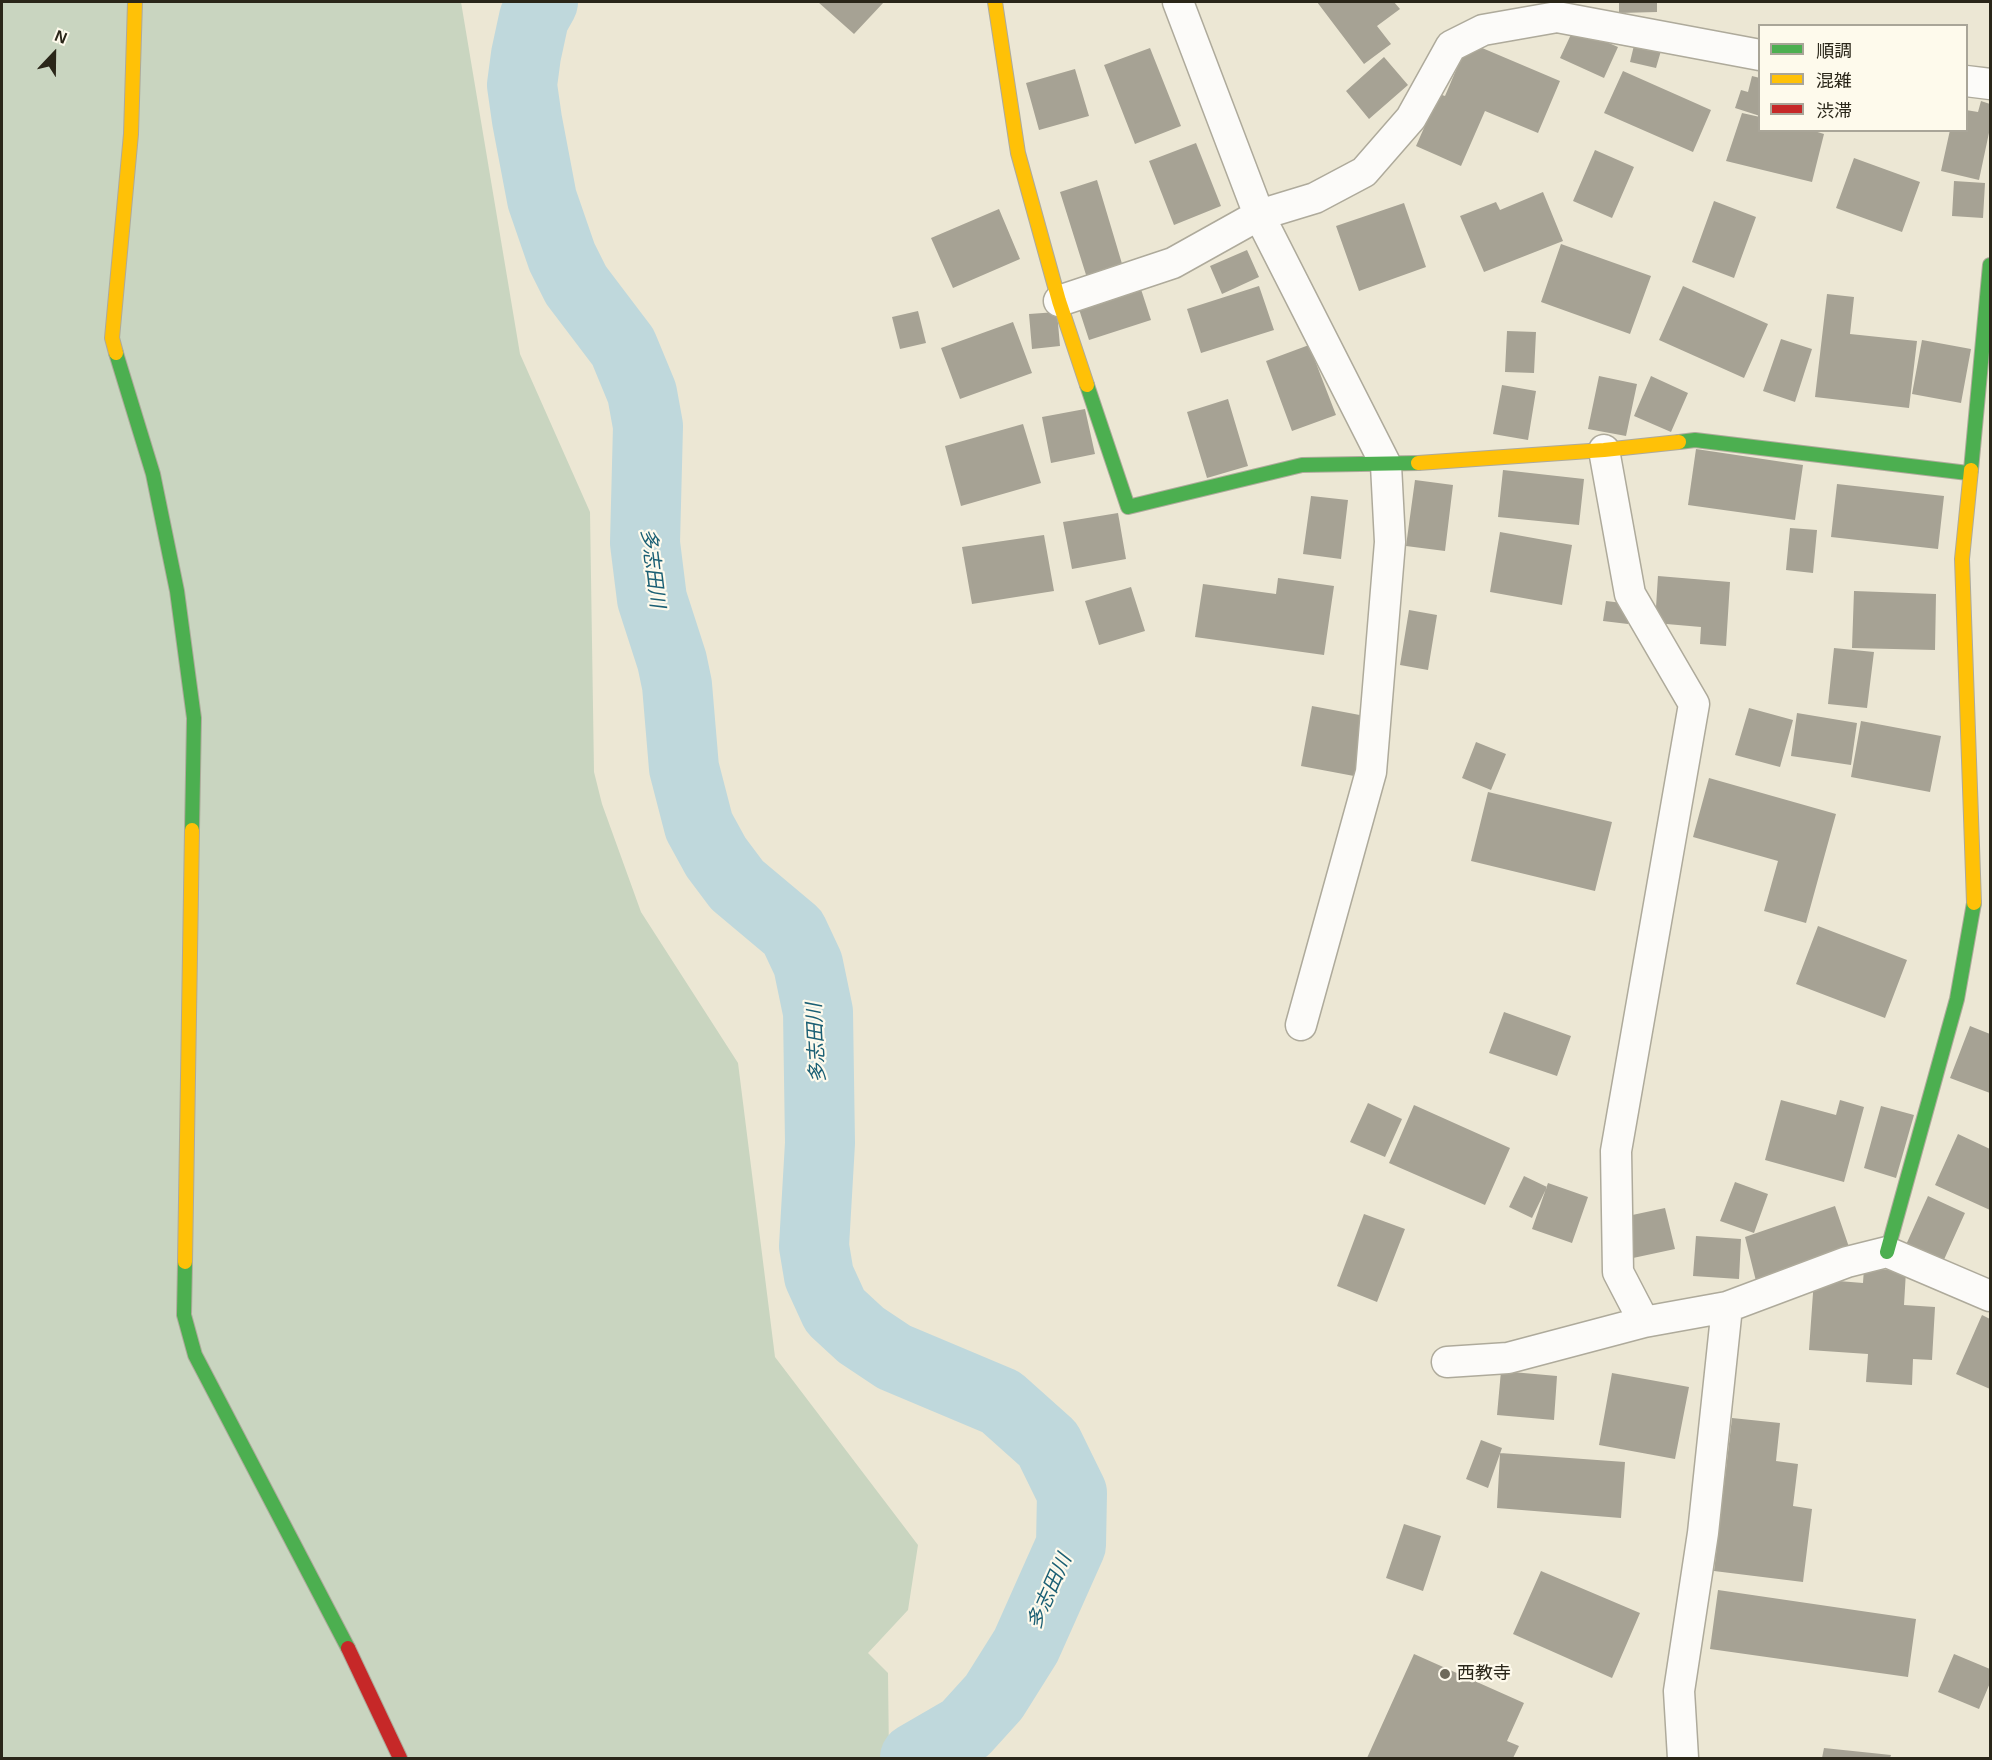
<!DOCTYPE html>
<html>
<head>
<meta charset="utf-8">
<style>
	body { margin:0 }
	#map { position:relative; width:1992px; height:1760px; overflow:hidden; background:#ece7d4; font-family:Arial,"Noto Sans JP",sans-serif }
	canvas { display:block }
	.frame { position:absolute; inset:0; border:3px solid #2a2619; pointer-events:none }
	.legend { position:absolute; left:1758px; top:24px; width:210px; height:108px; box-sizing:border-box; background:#fefaec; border:2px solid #a9a598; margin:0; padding:8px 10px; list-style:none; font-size:18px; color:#2a2619 }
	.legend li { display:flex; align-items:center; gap:12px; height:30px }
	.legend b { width:30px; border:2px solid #a9a598 }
	.north { position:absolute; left:24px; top:24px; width:60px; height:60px; -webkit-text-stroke:4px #fefaec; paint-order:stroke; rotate:22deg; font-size:16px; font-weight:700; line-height:24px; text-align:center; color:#2a2619 }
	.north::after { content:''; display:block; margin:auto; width:21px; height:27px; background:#2a2619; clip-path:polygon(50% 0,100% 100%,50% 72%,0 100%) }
</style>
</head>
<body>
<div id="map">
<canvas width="1992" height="1760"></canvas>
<div class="frame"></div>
<ul class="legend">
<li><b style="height:8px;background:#4caf50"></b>順調</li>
<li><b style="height:8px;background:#ffc107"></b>混雑</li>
<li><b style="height:8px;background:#c62828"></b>渋滞</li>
</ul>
<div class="north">N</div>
</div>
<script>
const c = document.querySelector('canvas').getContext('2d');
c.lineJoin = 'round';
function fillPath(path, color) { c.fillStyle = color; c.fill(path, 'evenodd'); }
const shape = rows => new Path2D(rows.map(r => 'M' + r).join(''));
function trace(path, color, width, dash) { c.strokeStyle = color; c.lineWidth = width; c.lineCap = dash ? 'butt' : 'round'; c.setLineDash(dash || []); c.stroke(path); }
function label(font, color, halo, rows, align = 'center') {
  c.font = font + ' Arial,"Noto Sans JP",sans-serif'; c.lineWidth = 4.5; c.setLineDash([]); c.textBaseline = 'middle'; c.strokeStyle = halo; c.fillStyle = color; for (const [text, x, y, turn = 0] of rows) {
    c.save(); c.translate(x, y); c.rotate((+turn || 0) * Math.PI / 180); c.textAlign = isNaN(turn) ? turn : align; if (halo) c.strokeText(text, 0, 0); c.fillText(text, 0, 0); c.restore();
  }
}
fillPath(shape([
	[2,2,461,2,520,354,590,512,594,772,602,804,641,912,738,1063,775,1357,918,1545,908,1610,868,1653,888,1673,889,1758,2,1758]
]), '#c9d5c0');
trace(shape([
	[543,2,534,18,526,55,522,85,527,120,542,199,562,257,576,285,623,347,642,393,648,426,645,543,652,599,672,661,677,685,684,768,699,826,716,857,737,885,793,932,808,964,818,1012,820,1143,814,1246,819,1276,835,1311,861,1335,894,1357,1001,1402,1048,1444,1072,1493,1071,1545,1026,1646,994,1697,965,1729,915,1758]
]), '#bfd8dc', 70);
fillPath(shape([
	[818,2,884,2,854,34],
	[1317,2,1394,2,1400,9,1377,26,1391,44,1364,64],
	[1619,2,1657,2,1657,12,1619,13],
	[1574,28,1618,47,1604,78,1560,58],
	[1636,37,1663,44,1656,68,1630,62],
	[1468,42,1560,81,1538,133,1485,111,1461,166,1416,146,1439,94,1445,96],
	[1150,48,1181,126,1135,144,1104,65],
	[1384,57,1408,85,1369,119,1346,91],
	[1075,69,1089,116,1039,130,1026,83],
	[1623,71,1711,110,1693,152,1604,113],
	[1752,76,1760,78,1760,116,1735,108,1741,90,1748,92],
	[1981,101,1990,104,1990,128,1979,180,1941,171,1950,130,1966,130,1966,110,1978,112],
	[1742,113,1760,117,1760,130,1811,130,1824,134,1812,182,1726,161],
	[1196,143,1221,206,1174,225,1149,161],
	[1595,150,1634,167,1612,218,1573,201],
	[1854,158,1920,182,1902,232,1836,208],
	[1097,180,1123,267,1087,278,1060,192],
	[1954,181,1985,183,1983,218,1952,216],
	[1543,192,1563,241,1484,272,1460,216,1496,202,1500,210],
	[1714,201,1756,217,1734,278,1692,262],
	[1404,203,1426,267,1359,291,1336,226],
	[999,209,1020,259,953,288,931,238],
	[1561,244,1651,276,1630,334,1541,302],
	[1247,250,1259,277,1222,294,1210,266],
	[1138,280,1151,320,1089,340,1076,300],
	[1259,286,1274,330,1201,353,1187,309],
	[1683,286,1768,324,1744,378,1659,340],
	[1827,294,1854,297,1850,334,1917,341,1909,408,1815,397],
	[918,311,926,343,900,349,892,317],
	[1057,312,1060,346,1032,349,1029,314],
	[1013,322,1032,373,960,399,941,348],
	[1507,331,1536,332,1534,373,1505,372],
	[1781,339,1812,349,1795,402,1763,391],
	[1922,340,1971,349,1961,403,1912,394],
	[1309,345,1336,415,1292,431,1266,361],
	[1599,376,1637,384,1626,436,1588,429],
	[1651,376,1688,393,1671,432,1634,416],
	[1502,385,1536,391,1528,440,1493,434],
	[1228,399,1248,466,1207,478,1187,412],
	[1085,409,1095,454,1051,463,1042,417],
	[1023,424,1041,483,961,506,945,446],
	[1696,449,1803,465,1795,520,1688,505],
	[1503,470,1584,479,1579,525,1498,517],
	[1415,480,1453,485,1445,551,1406,546],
	[1837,484,1944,496,1938,549,1831,537],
	[1311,496,1348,500,1341,559,1303,554],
	[1118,513,1126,559,1072,569,1063,522],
	[1790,528,1817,530,1813,573,1786,570],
	[1500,532,1572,545,1562,605,1490,592],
	[1044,535,1054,591,972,604,962,547],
	[1658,576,1730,582,1726,646,1700,644,1701,627,1655,623],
	[1278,578,1334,586,1324,655,1195,637,1203,584,1276,594],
	[1131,587,1145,631,1099,645,1085,601],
	[1854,591,1936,594,1935,650,1852,648],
	[1606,601,1631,604,1628,624,1603,621],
	[1409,610,1437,615,1428,670,1400,665],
	[1834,648,1874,652,1867,708,1828,704],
	[1312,706,1365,716,1354,776,1301,766],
	[1749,708,1793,720,1780,767,1735,755],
	[1797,713,1857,723,1851,765,1791,756],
	[1861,721,1941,736,1930,792,1851,777],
	[1476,742,1506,754,1491,790,1462,778],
	[1709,778,1836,814,1806,923,1764,911,1778,861,1693,837],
	[1488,792,1612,822,1595,891,1471,861],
	[1818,926,1907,960,1885,1018,1796,984],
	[1504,1012,1571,1036,1557,1076,1489,1053],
	[1970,1026,1990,1034,1990,1093,1950,1078],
	[1781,1100,1836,1115,1840,1100,1864,1107,1844,1182,1765,1160],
	[1368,1103,1402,1119,1385,1157,1350,1142],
	[1414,1105,1510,1148,1485,1205,1389,1163],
	[1881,1106,1914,1115,1896,1178,1864,1168],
	[1958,1134,1990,1149,1990,1210,1935,1185],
	[1524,1176,1547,1187,1532,1218,1509,1207],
	[1735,1182,1768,1194,1754,1233,1720,1221],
	[1548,1183,1588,1197,1572,1243,1532,1229],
	[1928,1196,1965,1213,1942,1264,1905,1247],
	[1835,1206,1850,1250,1756,1281,1745,1237],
	[1665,1208,1675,1249,1633,1258,1623,1217],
	[1364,1214,1405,1229,1377,1302,1337,1286],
	[1696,1236,1741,1239,1739,1279,1693,1276],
	[1864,1268,1906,1271,1904,1305,1935,1307,1932,1360,1913,1359,1912,1385,1866,1382,1868,1354,1809,1350,1814,1279,1863,1283],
	[1982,1315,1990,1319,1990,1389,1956,1374],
	[1501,1371,1557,1376,1554,1420,1497,1415],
	[1612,1373,1689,1387,1675,1459,1599,1445],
	[1732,1418,1780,1423,1776,1461,1798,1464,1793,1506,1812,1509,1803,1582,1714,1571],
	[1481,1440,1502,1448,1488,1488,1466,1479],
	[1500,1453,1625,1462,1621,1518,1497,1508],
	[1404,1524,1441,1536,1423,1591,1386,1578],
	[1541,1571,1640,1613,1612,1678,1513,1634],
	[1718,1590,1916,1619,1908,1677,1710,1649],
	[1414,1654,1524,1703,1507,1741,1519,1746,1513,1758,1367,1758],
	[1954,1654,1990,1669,1990,1683,1979,1709,1938,1692],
	[1824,1748,1891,1755,1890,1758,1822,1758]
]), '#a6a294');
const street = shape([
	[1178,2,1259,215,1386,465,1390,542,1371,772,1301,1025],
	[1966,81,1990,84],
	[1059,301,1173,263,1259,215,1315,198,1364,172,1411,118,1451,46,1483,30,1557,17,1760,55],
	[1604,450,1630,594,1694,704,1616,1151,1618,1272,1644,1322],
	[1447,1362,1508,1358,1644,1322,1727,1307],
	[1683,1758,1679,1691,1703,1533,1727,1307,1847,1262,1887,1252,1990,1296]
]);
const fast = shape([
	[116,353,153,474,177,591,194,718,192,830],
	[1087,385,1128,507,1302,465,1418,463],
	[1679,442,1695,440,1968,473],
	[1971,470,1990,265],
	[1887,1252,1957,999,1974,903],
	[185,1262,184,1315,195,1355,348,1648]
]);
const slow = shape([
	[995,2,1018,153,1059,301,1087,385],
	[116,353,112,338,131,134,135,2],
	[1418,463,1604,450,1679,442],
	[1971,470,1962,559,1974,903],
	[185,1262,192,830]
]);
const jam = shape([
	[348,1648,400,1758]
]);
trace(street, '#aeaa9b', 33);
trace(fast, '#aeaa9b', 16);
trace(slow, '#aeaa9b', 16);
trace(jam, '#aeaa9b', 16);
trace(street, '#fcfbf9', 30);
trace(fast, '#4caf50', 14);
trace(slow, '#ffc107', 14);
trace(jam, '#c62828', 14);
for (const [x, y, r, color] of [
	[1445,1674,6,"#6e6a5a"]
]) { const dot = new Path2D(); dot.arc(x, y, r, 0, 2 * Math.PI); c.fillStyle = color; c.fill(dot); trace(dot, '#fefaec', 2); }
label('18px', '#2a2619', '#fefaec', [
	["西教寺",1457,1674]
], 'left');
label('italic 20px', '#1a5f74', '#fefaec', [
	["多志田川",652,568,83],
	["多志田川",817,1043,-93],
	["多志田川",1050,1592,-66]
]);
</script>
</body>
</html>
